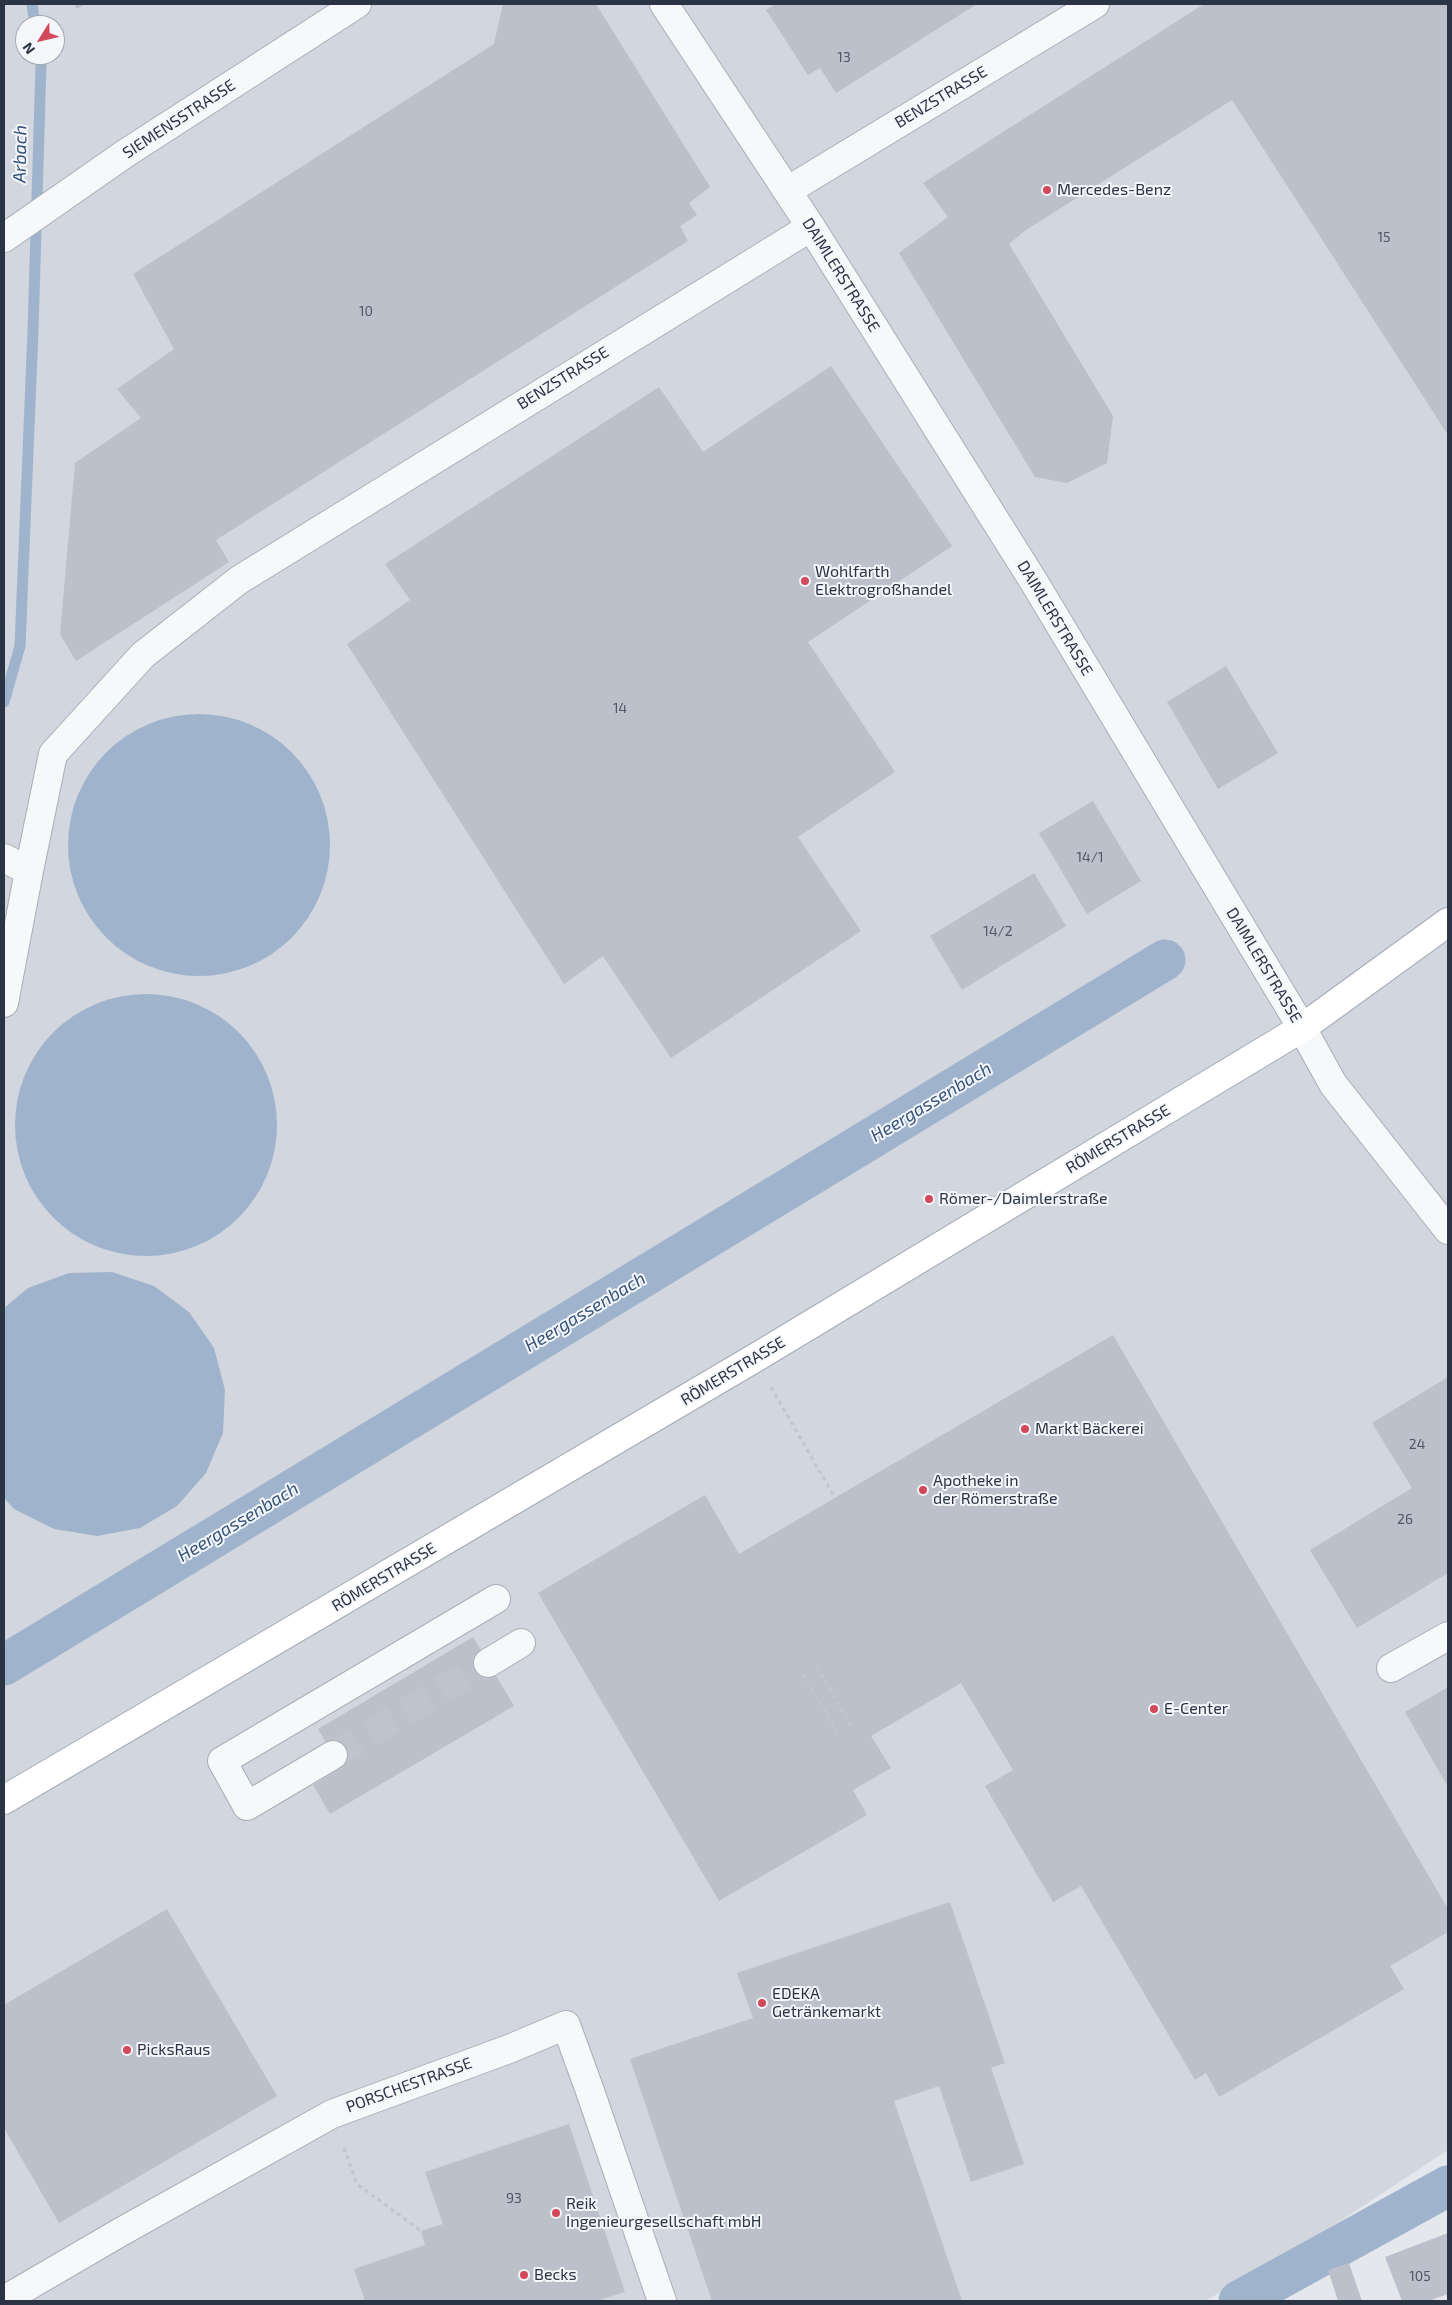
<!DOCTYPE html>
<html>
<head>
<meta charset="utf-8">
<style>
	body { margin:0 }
	#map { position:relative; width:1452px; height:2305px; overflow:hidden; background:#e4e7ec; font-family:"Exo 2",sans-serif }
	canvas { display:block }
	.frame { position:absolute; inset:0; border:5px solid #2b3445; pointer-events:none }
	.north { position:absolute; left:15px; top:15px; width:50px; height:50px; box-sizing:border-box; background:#f4f6f9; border:1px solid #a4a8b1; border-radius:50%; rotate:234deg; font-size:14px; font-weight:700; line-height:20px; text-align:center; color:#2b3445 }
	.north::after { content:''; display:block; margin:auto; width:18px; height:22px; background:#d1495b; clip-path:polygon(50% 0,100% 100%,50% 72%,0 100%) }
</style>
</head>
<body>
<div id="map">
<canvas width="1452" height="2305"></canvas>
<div class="frame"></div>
<div class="north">N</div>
</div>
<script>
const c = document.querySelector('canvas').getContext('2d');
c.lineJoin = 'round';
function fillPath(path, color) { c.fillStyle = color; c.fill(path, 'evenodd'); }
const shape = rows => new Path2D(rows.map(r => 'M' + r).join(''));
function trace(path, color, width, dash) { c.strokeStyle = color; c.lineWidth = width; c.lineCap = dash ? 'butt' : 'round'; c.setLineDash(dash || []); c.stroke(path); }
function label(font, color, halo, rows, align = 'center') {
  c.font = font + ' "Exo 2",sans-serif'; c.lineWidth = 4; c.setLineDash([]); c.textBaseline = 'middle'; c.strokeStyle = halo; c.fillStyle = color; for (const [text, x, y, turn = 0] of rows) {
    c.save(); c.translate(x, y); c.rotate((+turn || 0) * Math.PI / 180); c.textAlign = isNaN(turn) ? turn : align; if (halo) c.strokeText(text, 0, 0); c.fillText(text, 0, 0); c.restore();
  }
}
fillPath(shape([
	[4,4,1448,4,1448,2150,1319,2235,1205,2301,4,2301],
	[25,25,55,25,55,55,25,55]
]), '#d2d6de');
fillPath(shape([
	'68 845a131 131 0 1 1 262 0a131 131 0 1 1-262 0Z',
	'15 1125a131 131 0 1 1 262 0a131 131 0 1 1-262 0Z',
	[112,1272,154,1286,189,1312,214,1348,225,1390,223,1433,206,1473,177,1506,140,1528,97,1536,54,1529,14,1509,4,1498,4,1308,28,1288,69,1273]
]), '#9fb4cc');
trace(shape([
	[32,4,35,25],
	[4,702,20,646,33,331,41,65,40,55]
]), '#9fb4cc', 11);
trace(shape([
	[4,1665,1165,960],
	[1239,2301,1448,2186]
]), '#9fb4cc', 41);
fillPath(shape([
	[74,4,85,4,77,9],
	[503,4,596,4,710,187,689,203,697,215,680,226,688,241,216,540,229,562,76,661,60,634,75,463,141,418,117,389,174,349,133,274,494,44],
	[771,4,977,4,836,93,820,68,808,75,766,10,773,6],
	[1204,4,1448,4,1448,435,1232,100,1026,230,1009,244,1113,416,1107,463,1067,483,1035,477,899,253,948,217,923,183],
	[831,366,952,546,808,642,895,772,798,837,861,931,671,1058,603,956,564,984,347,644,410,600,385,564,659,387,703,452],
	[1226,666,1278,753,1218,789,1167,702],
	[1093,801,1141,881,1087,914,1039,833],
	[1034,873,1066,926,962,990,930,936],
	[1113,1335,1448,1909,1448,1932,1390,1966,1404,1989,1219,2097,1206,2073,1195,2080,1081,1886,1053,1902,985,1786,1013,1770,961,1683,871,1736,891,1768,853,1790,867,1815,719,1901,538,1593,705,1495,739,1554],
	[1448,1377,1448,1573,1357,1628,1310,1550,1412,1488,1372,1423],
	[473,1637,514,1706,330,1814,313,1785,341,1768,318,1729],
	[1448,1687,1448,1787,1405,1712],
	[950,1902,1005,2063,991,2068,1024,2164,971,2182,939,2086,894,2101,962,2301,712,2301,630,2059,753,2018,737,1973],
	[167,1909,277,2096,59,2223,4,2128,4,2005],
	[569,2124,625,2292,596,2301,365,2301,354,2269,425,2245,421,2231,443,2224,425,2172],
	[1448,2233,1448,2294,1429,2301,1402,2301,1385,2257],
	[1349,2263,1362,2301,1338,2301,1328,2270]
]), '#bbc0ca');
trace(shape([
	[333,1755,488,1663]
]), '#bfc3cb', 28, [28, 14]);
const minor = shape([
	[664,4,811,227,1034,582,1302,1028,1333,1084,1448,1230],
	[787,191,1095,4],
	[4,238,126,153,357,4],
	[4,858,29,871,4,1003],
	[29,871,53,754,143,655,239,580,811,227],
	[488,1663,521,1643],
	[1391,1668,1448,1636],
	[333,1755,247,1806,222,1761,496,1599],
	[4,2300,119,2233,332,2114,509,2049,566,2025,590,2091,662,2301]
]);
const major = shape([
	[4,1800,755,1358,1302,1028,1448,922]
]);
trace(minor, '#a9aeb7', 30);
trace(major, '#a3abb8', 30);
trace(shape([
	[771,1387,835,1498],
	[817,1667,852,1728],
	[803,1674,839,1735],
	[344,2148,357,2184,421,2231]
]), '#c2c5cb', 3, [4, 4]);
trace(minor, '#f7f8fa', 28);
trace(major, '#fff', 28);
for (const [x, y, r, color] of [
	[1047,190,5,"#d1495b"],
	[805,581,5,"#d1495b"],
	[929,1199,5,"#d1495b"],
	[1025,1429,5,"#d1495b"],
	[923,1490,5,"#d1495b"],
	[1154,1709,5,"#d1495b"],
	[762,2003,5,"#d1495b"],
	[127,2050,5,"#d1495b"],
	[556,2213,5,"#d1495b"],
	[524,2275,5,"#d1495b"]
]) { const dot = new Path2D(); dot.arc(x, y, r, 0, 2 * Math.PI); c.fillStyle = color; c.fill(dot); trace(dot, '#f4f6f9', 2); }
label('14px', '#4f5766', null, [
	["13",844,57],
	["15",1384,237],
	["10",366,311],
	["14",620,708],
	["14/1",1090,857],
	["14/2",998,931],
	["24",1417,1444],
	["26",1405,1519],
	["93",514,2198],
	["105",1420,2276]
]);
label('16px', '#2b3445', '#f4f6f9', [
	["BENZSTRASSE",941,97,-31],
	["SIEMENSSTRASSE",179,119,-33],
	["DAIMLERSTRASSE",841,275,58],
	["BENZSTRASSE",563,378,-32],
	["DAIMLERSTRASSE",1055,618,59],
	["DAIMLERSTRASSE",1264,965,59],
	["RÖMERSTRASSE",1118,1139,-31],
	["RÖMERSTRASSE",733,1371,-31],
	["RÖMERSTRASSE",384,1577,-31],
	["PORSCHESTRASSE",409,2085,-20]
]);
label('16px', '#2b3445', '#f4f6f9', [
	["Mercedes-Benz",1057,190],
	["Wohlfarth",815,572],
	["Elektrogroßhandel",815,590],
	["Römer-/Daimlerstraße",939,1199],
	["Markt Bäckerei",1035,1429],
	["Apotheke in",933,1481],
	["der Römerstraße",933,1499],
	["E-Center",1164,1709],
	["EDEKA",772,1994],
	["Getränkemarkt",772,2012],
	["PicksRaus",137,2050],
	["Reik",566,2204],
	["Ingenieurgesellschaft mbH",566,2222],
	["Becks",534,2275]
], 'left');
label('italic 18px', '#34527a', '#f4f6f9', [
	["Arbach",20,154,-89],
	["Heergassenbach",931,1102,-31],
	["Heergassenbach",585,1312,-31],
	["Heergassenbach",238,1522,-31]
]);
</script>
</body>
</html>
